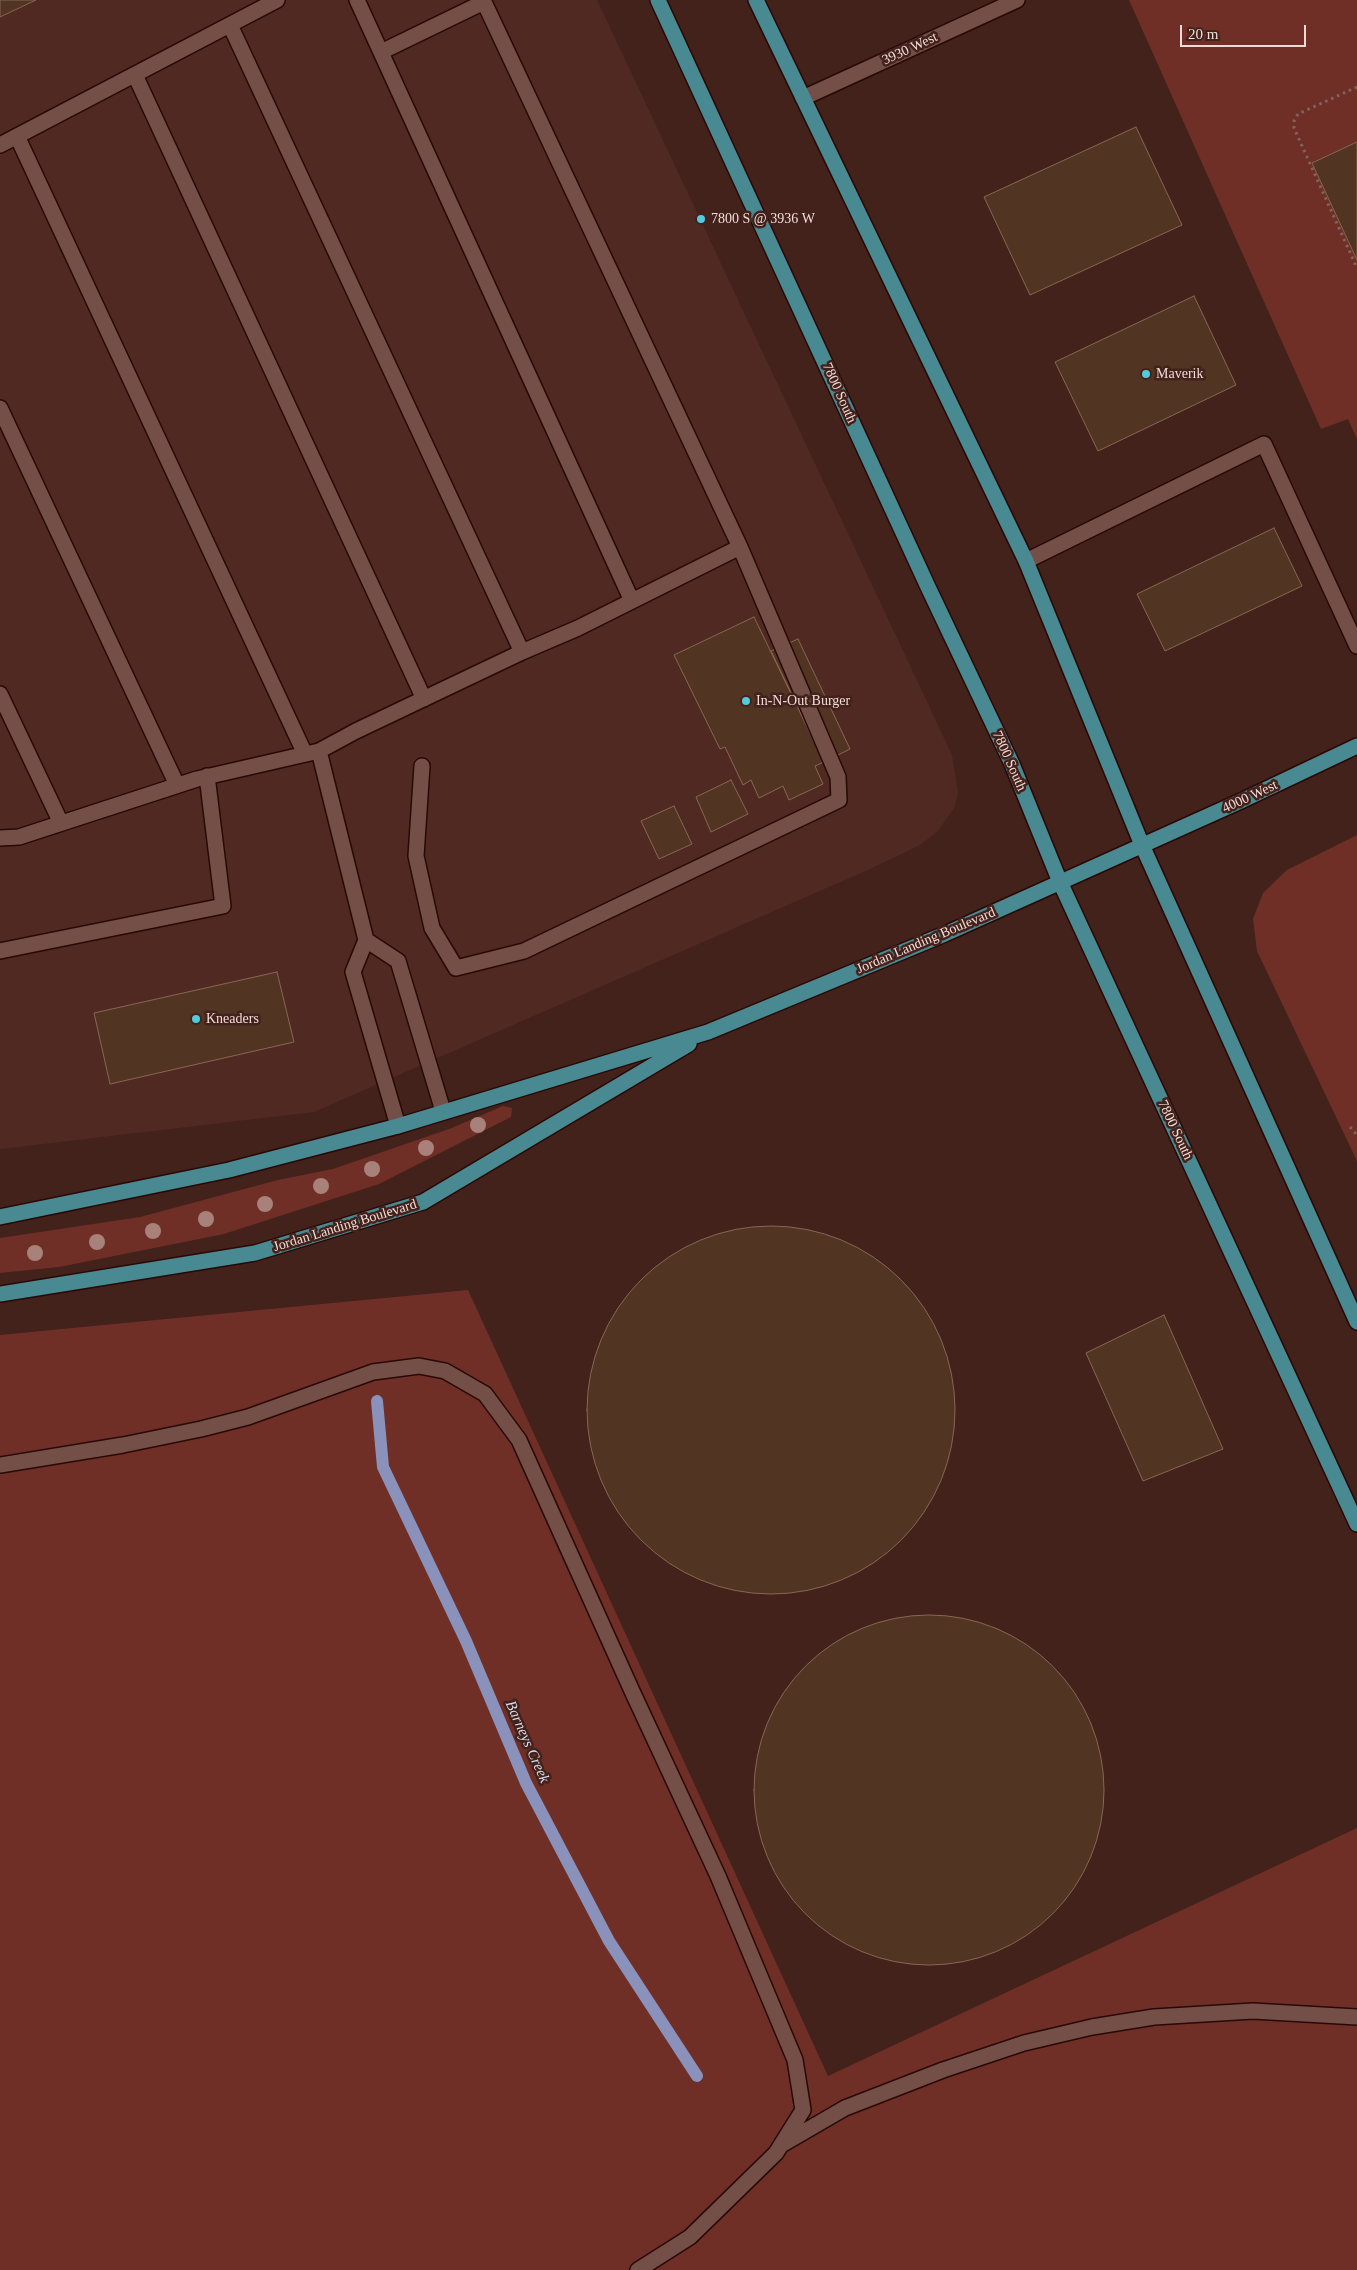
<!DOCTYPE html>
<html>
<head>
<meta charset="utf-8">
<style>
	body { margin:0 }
	#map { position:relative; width:1357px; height:2270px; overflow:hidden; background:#43221c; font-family:"Times New Roman",serif }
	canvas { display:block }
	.scale { position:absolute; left:1180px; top:25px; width:126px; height:22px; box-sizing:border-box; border:2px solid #f2dbd7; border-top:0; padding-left:6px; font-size:15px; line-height:18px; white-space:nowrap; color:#f2dbd7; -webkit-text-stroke:4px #43221c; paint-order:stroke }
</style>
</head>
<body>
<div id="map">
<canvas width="1357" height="2270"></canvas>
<div class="scale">20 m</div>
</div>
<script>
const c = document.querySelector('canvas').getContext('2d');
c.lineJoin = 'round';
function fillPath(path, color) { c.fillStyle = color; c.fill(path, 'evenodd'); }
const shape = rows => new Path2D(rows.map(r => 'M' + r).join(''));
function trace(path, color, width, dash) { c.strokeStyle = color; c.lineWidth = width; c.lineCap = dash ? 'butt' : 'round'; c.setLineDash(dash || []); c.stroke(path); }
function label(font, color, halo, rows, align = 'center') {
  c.font = font + ' "Times New Roman",serif'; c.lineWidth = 5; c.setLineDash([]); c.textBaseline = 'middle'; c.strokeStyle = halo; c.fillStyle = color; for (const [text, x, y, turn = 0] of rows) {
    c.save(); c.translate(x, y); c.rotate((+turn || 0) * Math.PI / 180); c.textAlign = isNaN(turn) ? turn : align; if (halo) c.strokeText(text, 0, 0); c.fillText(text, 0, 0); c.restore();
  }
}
fillPath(shape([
	[0,0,597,0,952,755,958,793,954,808,938,831,920,845,870,869,314,1112,0,1149]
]), '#512923');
fillPath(shape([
	[1129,0,1357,0,1357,439,1348,419,1321,429],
	[1357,835,1357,1161,1257,951,1253,919,1263,893,1287,870],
	[503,1106,512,1108,511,1117,379,1184,224,1234,59,1267,0,1273,0,1238,140,1217,278,1180,333,1169,449,1129],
	[468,1290,828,2076,1357,1828,1357,2270,0,2270,0,1335]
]), '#6f2f26');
trace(shape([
	[377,1401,383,1467,466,1641,526,1783,609,1941,697,2076]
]), '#8a92bc', 12);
const building = shape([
	[0,0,36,0,0,17,0,0],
	[1136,127,1182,225,1030,295,984,197,1136,127],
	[1357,142,1357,260,1312,163,1357,142],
	[1194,296,1236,385,1098,451,1055,362,1194,296],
	[1274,528,1302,586,1165,651,1137,594,1274,528],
	[754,617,824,762,815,766,823,784,789,800,783,786,759,798,751,780,743,785,725,747,720,749,674,655,754,617],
	[798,639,850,749,824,762,771,651,798,639],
	[731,780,748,814,711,832,696,797,731,780],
	[674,806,692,844,659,859,641,821,674,806],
	[277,972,294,1042,110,1084,94,1013,277,972],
	'587 1410a184 184 0 1 1 368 0a184 184 0 1 1-368 0Z',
	[1164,1315,1223,1449,1143,1481,1086,1353,1164,1315],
	'754 1790a175 175 0 1 1 350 0a175 175 0 1 1-350 0Z'
]);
fillPath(building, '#523423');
trace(building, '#886653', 1);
const minor = shape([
	[357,0,632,601],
	[230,25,522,652],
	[381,52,484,2,740,547,838,777,839,800,524,951,456,968,432,928,416,856,422,766],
	[135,75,424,699],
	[803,98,1017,0],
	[17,136,305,754],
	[0,145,277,0],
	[0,408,177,785],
	[1026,561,1264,444,1357,646],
	[0,694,61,823],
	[319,751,366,940,353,972,398,1126],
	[0,838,19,837,197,779,319,751,356,731,522,652,578,628,740,547],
	[366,940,398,961,443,1111],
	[0,951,223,906,207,776],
	[0,1465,123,1445,201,1429,248,1417,373,1372,419,1366,445,1371,485,1394,519,1440,632,1691,718,1876,795,2060,803,2110,776,2153,690,2237,638,2270],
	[783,2144,845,2108,943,2070,1024,2043,1092,2027,1154,2017,1253,2011,1357,2017]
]);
const major = shape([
	[658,0,928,587,1012,764,1060,882,1357,1524],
	[756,0,1026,561,1142,845,1357,1322],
	[0,1217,229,1170,398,1126,708,1032,945,934,1241,801,1357,746],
	[0,1294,255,1253,423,1202,689,1044]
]);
trace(minor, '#280906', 18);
trace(major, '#280906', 18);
trace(shape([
	[1357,87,1298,114,1294,121,1294,128,1357,268],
	[1350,1127,1357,1135]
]), '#80635e', 3, [2.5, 4]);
trace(minor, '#744f48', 15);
trace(major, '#498991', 15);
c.fillStyle = '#a8817a';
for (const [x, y] of [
	[478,1125],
	[426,1148],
	[372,1169],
	[321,1186],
	[265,1204],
	[206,1219],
	[153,1231],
	[97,1242],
	[35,1253]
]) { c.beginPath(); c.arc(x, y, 8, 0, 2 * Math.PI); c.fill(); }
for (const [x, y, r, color] of [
	[701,219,5,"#54cadd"],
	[1146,374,5,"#54cadd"],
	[746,701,5,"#54cadd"],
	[196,1019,5,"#54cadd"]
]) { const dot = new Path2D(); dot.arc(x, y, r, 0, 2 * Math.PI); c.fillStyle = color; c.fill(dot); trace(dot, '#43221c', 2); }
label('14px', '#f2dbd7', '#43221c', [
	["3930 West",910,49,-25],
	["7800 South",839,393,66],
	["7800 South",1009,761,66],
	["4000 West",1250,797,-25],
	["Jordan Landing Boulevard",926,941,-23],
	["7800 South",1175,1130,65],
	["Jordan Landing Boulevard",345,1226,-17]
]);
label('14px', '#f2dbd7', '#43221c', [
	["7800 S @ 3936 W",711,219],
	["Maverik",1156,374],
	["In-N-Out Burger",756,701],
	["Kneaders",206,1019]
], 'left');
label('italic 15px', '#d5dcee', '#43221c', [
	["Barneys Creek",527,1742,66]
]);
</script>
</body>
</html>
